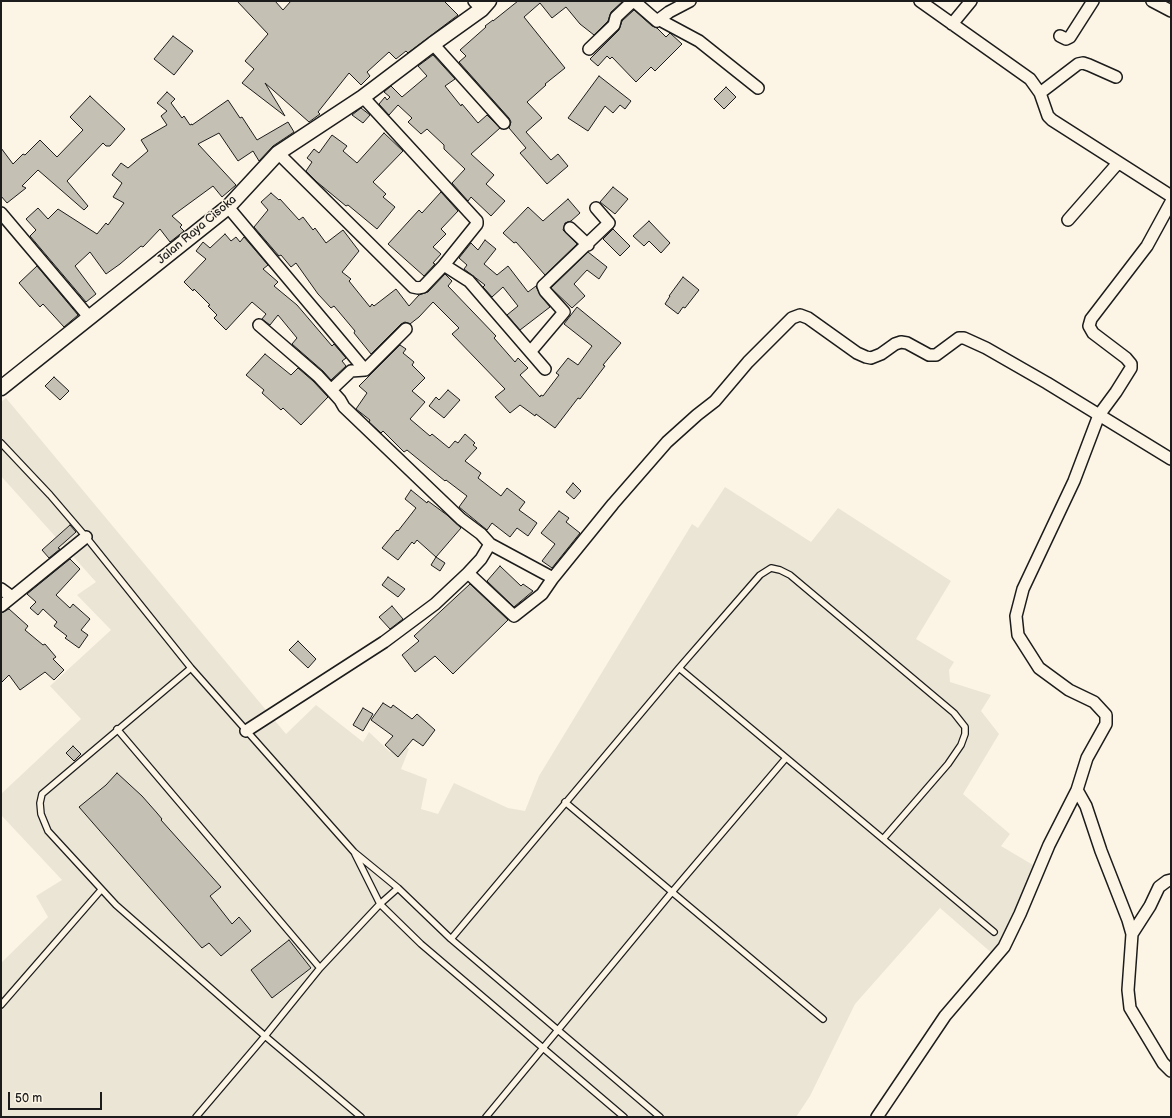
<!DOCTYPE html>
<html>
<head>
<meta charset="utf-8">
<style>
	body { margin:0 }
	#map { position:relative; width:1172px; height:1118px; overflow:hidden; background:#fcf5e5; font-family:"Balsamiq Sans",sans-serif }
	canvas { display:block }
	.frame { position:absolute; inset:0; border:2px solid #1c1c1c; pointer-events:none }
	.scale { position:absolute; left:8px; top:1092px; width:94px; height:18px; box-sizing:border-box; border:2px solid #1c1c1c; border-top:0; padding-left:5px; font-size:12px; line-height:14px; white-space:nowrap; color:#1c1c1c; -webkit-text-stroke:3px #fcf5e5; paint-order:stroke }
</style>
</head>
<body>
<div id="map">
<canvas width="1172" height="1118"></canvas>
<div class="frame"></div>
<div class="scale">50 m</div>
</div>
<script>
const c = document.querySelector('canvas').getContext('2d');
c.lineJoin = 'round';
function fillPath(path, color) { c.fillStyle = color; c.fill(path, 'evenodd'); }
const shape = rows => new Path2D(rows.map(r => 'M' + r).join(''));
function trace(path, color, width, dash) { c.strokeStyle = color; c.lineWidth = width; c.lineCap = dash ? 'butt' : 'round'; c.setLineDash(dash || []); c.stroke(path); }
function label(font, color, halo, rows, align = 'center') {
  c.font = font + ' "Balsamiq Sans",sans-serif'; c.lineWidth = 3; c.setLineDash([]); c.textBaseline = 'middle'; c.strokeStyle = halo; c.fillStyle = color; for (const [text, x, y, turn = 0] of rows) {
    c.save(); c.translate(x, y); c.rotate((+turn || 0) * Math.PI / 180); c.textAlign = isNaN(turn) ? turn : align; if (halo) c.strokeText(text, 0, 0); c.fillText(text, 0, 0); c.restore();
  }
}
fillPath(shape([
	[6,398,286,734,316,705,363,742,369,732,390,752,399,742,409,749,401,769,427,779,421,809,438,814,454,783,508,808,525,811,539,776,692,524,698,528,725,487,811,542,838,508,951,581,916,639,954,662,949,670,950,682,991,695,981,711,999,734,963,794,1010,834,1001,846,1033,865,1013,923,994,955,940,908,855,1004,810,1096,796,1117,1,1117,1,963,48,917,36,896,62,880,1,815,1,794,81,719,50,686,111,630,77,595,96,582,1,476,1,402]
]), '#ebe5d6');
const building = shape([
	[237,1,275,1,283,10,291,1,444,1,458,15,408,53,406,51,396,59,389,52,367,72,370,76,361,85,349,73,318,112,320,114,309,122,265,83,285,116,242,83,254,69,245,61,268,34,237,1],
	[518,1,623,1,611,12,608,21,594,35,580,24,566,7,552,18,540,3,524,17,565,68,545,84,546,85,527,102,542,118,526,132,551,160,558,154,568,166,547,184,520,153,526,148,509,128,511,122,509,118,459,62,466,56,460,50,486,27,485,26,493,20,493,21,518,1],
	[634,10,652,26,657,28,666,37,670,33,682,44,655,71,651,67,636,82,612,57,610,59,607,56,598,66,590,59,619,30,622,21,634,10],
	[173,36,193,51,174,75,154,59,173,36],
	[433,55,455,79,445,86,461,106,462,104,478,123,487,115,500,128,471,154,494,175,486,184,505,201,491,216,471,197,468,201,452,183,465,169,444,149,444,145,427,129,421,134,408,122,412,118,398,105,389,115,379,104,385,97,387,100,390,97,384,92,391,86,402,97,427,76,418,66,433,55],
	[599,76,631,101,625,109,620,105,613,113,605,106,588,131,568,118,599,76],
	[726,87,736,97,724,109,714,99,726,87],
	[167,92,175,99,171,103,182,118,184,116,190,125,192,124,192,125,228,100,240,118,242,117,257,140,288,122,294,132,273,146,259,161,253,151,238,161,219,133,198,144,236,185,222,197,213,186,172,216,182,225,180,227,184,231,170,242,160,229,143,247,141,246,120,264,106,274,90,252,75,266,96,294,86,302,30,236,36,230,26,219,38,208,48,219,58,209,97,234,106,223,108,225,124,203,113,197,122,183,112,175,121,163,128,168,148,151,141,140,167,125,161,116,167,111,157,103,167,92],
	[90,96,125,129,110,146,106,146,103,143,67,181,88,206,84,210,38,170,22,186,26,188,7,203,1,196,1,148,13,164,23,154,25,155,40,140,57,157,83,130,70,117,90,96],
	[361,108,370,115,363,123,352,115,361,108],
	[384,133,403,151,373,182,386,194,383,197,395,207,377,229,348,205,346,206,317,182,306,171,312,162,307,158,314,149,319,153,332,135,347,146,343,151,357,163,384,133],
	[613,187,628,199,615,214,600,202,613,187],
	[441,192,458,211,441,229,446,234,433,247,441,254,433,263,435,264,424,276,388,244,419,210,422,213,441,192],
	[271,193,279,200,280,199,299,220,303,217,313,230,315,228,326,243,343,230,359,251,342,272,351,279,349,281,370,307,372,304,374,306,396,289,409,306,419,295,428,292,445,274,452,281,448,286,496,336,494,338,515,362,518,358,528,368,520,375,540,397,541,395,543,396,559,375,556,373,568,358,578,365,592,346,564,324,577,307,621,343,603,365,605,366,580,399,578,398,555,428,536,414,535,416,520,405,510,413,495,397,505,389,452,334,459,328,433,302,419,317,410,324,405,322,401,324,371,354,354,333,355,331,334,306,331,308,318,294,296,263,291,267,281,255,279,256,254,227,268,210,261,202,271,193],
	[568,199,580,213,571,221,565,223,563,230,577,244,545,275,516,242,514,243,503,233,528,207,543,221,568,199],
	[649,221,670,243,661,253,649,241,644,246,633,236,649,221],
	[613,229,630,246,620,256,603,239,613,229],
	[225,234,231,241,236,237,240,242,244,237,268,265,263,269,278,282,274,286,297,305,332,346,334,344,346,358,342,361,346,366,331,380,323,371,292,344,297,338,278,315,270,325,262,319,266,314,252,302,226,330,214,318,217,315,208,306,210,305,194,289,193,291,184,282,206,259,196,251,203,242,210,248,225,234],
	[485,240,496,249,484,264,497,275,508,266,528,292,536,286,540,295,550,307,520,330,507,315,518,306,503,287,492,297,483,287,485,285,464,269,467,265,459,258,471,243,478,250,485,240],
	[588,252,607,267,599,279,587,270,574,284,585,296,572,308,551,288,588,252],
	[37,266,78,315,64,327,43,304,40,307,19,283,37,266],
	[683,277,699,290,685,308,683,307,678,314,665,304,670,296,669,296,683,277],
	[400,345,406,349,403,353,414,362,412,365,425,378,412,391,425,402,410,419,430,436,432,434,449,448,455,441,458,443,465,434,475,443,473,445,477,448,465,461,481,473,478,478,501,496,507,488,525,502,519,510,537,523,528,536,517,528,510,537,492,523,487,530,459,507,467,496,446,480,445,481,407,450,404,452,383,431,381,433,369,422,370,420,356,409,367,393,359,386,400,345],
	[265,354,291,375,298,368,313,381,328,397,301,425,283,408,281,410,262,393,264,390,246,375,265,354],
	[54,377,69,391,60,400,45,386,54,377],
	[448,390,460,400,444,418,429,406,436,397,439,400,448,390],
	[573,483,581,491,574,499,566,492,573,483],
	[411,490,427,503,428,501,447,515,461,528,436,557,417,540,414,544,412,542,398,560,382,548,397,530,398,531,416,508,405,499,411,490],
	[559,511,569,518,566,522,580,533,552,568,542,561,555,544,541,533,559,511],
	[70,525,76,532,58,548,60,549,49,558,42,550,70,525],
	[436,557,445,563,440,571,431,565,436,557],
	[70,559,80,569,56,595,70,608,73,604,90,619,81,630,88,635,79,648,65,638,67,636,54,626,57,622,43,609,38,615,30,608,36,602,27,594,70,559],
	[500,566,521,586,523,584,533,591,514,607,487,581,500,566],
	[388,577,405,589,398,597,382,585,388,577],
	[470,584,508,620,453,674,435,656,415,672,402,655,419,641,414,636,470,584],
	[392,606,403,619,390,629,379,617,392,606],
	[9,609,28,626,25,630,43,645,45,644,56,657,53,659,64,670,54,680,45,672,20,690,9,675,1,683,1,613,9,609],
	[298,641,316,659,308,668,289,650,298,641],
	[383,703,391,708,393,705,412,719,417,714,435,730,423,746,413,739,398,757,385,745,393,736,371,720,383,703],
	[363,708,373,714,363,731,353,725,363,708],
	[73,746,81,754,74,761,66,753,73,746],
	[117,773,142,796,157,813,162,819,161,820,221,887,210,896,232,924,239,917,251,931,221,956,209,943,202,948,79,807,106,785,117,773],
	[289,940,311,968,272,998,251,970,289,940]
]);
fillPath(building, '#c4c0b3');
trace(building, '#1c1c1c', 1);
const service = shape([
	[1,443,50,495,86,537,191,668,354,852,398,888,451,939,660,1117],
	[191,668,42,794,40,803,41,814,48,831,116,905,265,1036,361,1117],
	[679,668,994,932],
	[117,729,320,968],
	[565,802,823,1019],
	[355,854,380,904,421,944,624,1117],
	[451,939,679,668,760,575,771,568,780,570,790,575,954,713,965,727,965,734,961,745,948,764,883,839],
	[1,1005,101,890],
	[196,1117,265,1036,320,968,380,904,398,888],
	[486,1117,672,892,786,758]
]);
const minor = shape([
	[474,1,482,9],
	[634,1,657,21,669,12,690,1],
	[920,1,1030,79,1040,93,1048,116,1052,120,1171,196],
	[1152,1,1171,11],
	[658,19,699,41,758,88],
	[952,24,971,1],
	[1060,36,1066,39,1070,37,1093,1],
	[433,44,504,123],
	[589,49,614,25,616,17,633,1],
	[1040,93,1078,64,1083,63,1089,65,1116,77],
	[363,97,477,221,477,224,444,265],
	[278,153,413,287,418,288,423,287,444,265,469,281,545,369],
	[228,207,365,370,351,371,331,390,340,400,344,407,461,519,481,534,490,544,553,578,613,504,667,442,697,415,715,401,748,362,792,318,800,315,808,318,857,353,866,357,871,358,881,354,895,344,901,342,907,343,929,355,936,355,959,338,964,338,986,348,1047,383,1171,459],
	[1,213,89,317],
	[1068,220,1118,163],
	[570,228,588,245],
	[259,325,318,376,331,390],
	[531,351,564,312,545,291,543,286,609,223,596,208],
	[365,370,406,329],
	[468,573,514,616,542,594,553,578],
	[1,589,12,597],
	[1,606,86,537],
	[246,731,384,642,435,604,468,573,481,559,490,544],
	[1077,790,1086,806,1101,851,1128,920,1132,934,1128,990,1130,1008,1163,1063,1171,1071],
	[1132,934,1150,906,1159,887,1167,881,1171,880],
	[877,1117,945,1016,1004,947,1020,914,1049,845,1077,790,1087,758,1106,724,1106,715,1094,702,1069,690,1039,668,1018,635,1016,616,1023,589,1074,481,1099,415,1116,392,1131,368,1131,364,1126,358,1093,333,1089,326,1091,319,1147,246,1171,202]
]);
const tertiary = shape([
	[1,388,228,207,278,153,363,97,433,44,482,9,489,1]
]);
trace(service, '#1c1c1c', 8);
trace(minor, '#1c1c1c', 14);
trace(tertiary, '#1c1c1c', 17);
trace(service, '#fcf5e5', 5.5);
trace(minor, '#fcf5e5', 11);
trace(tertiary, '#fcf5e5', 14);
label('12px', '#1c1c1c', '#fcf5e5', [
	["Jalan Raya Cisoka",197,230,-40]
]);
</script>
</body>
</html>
